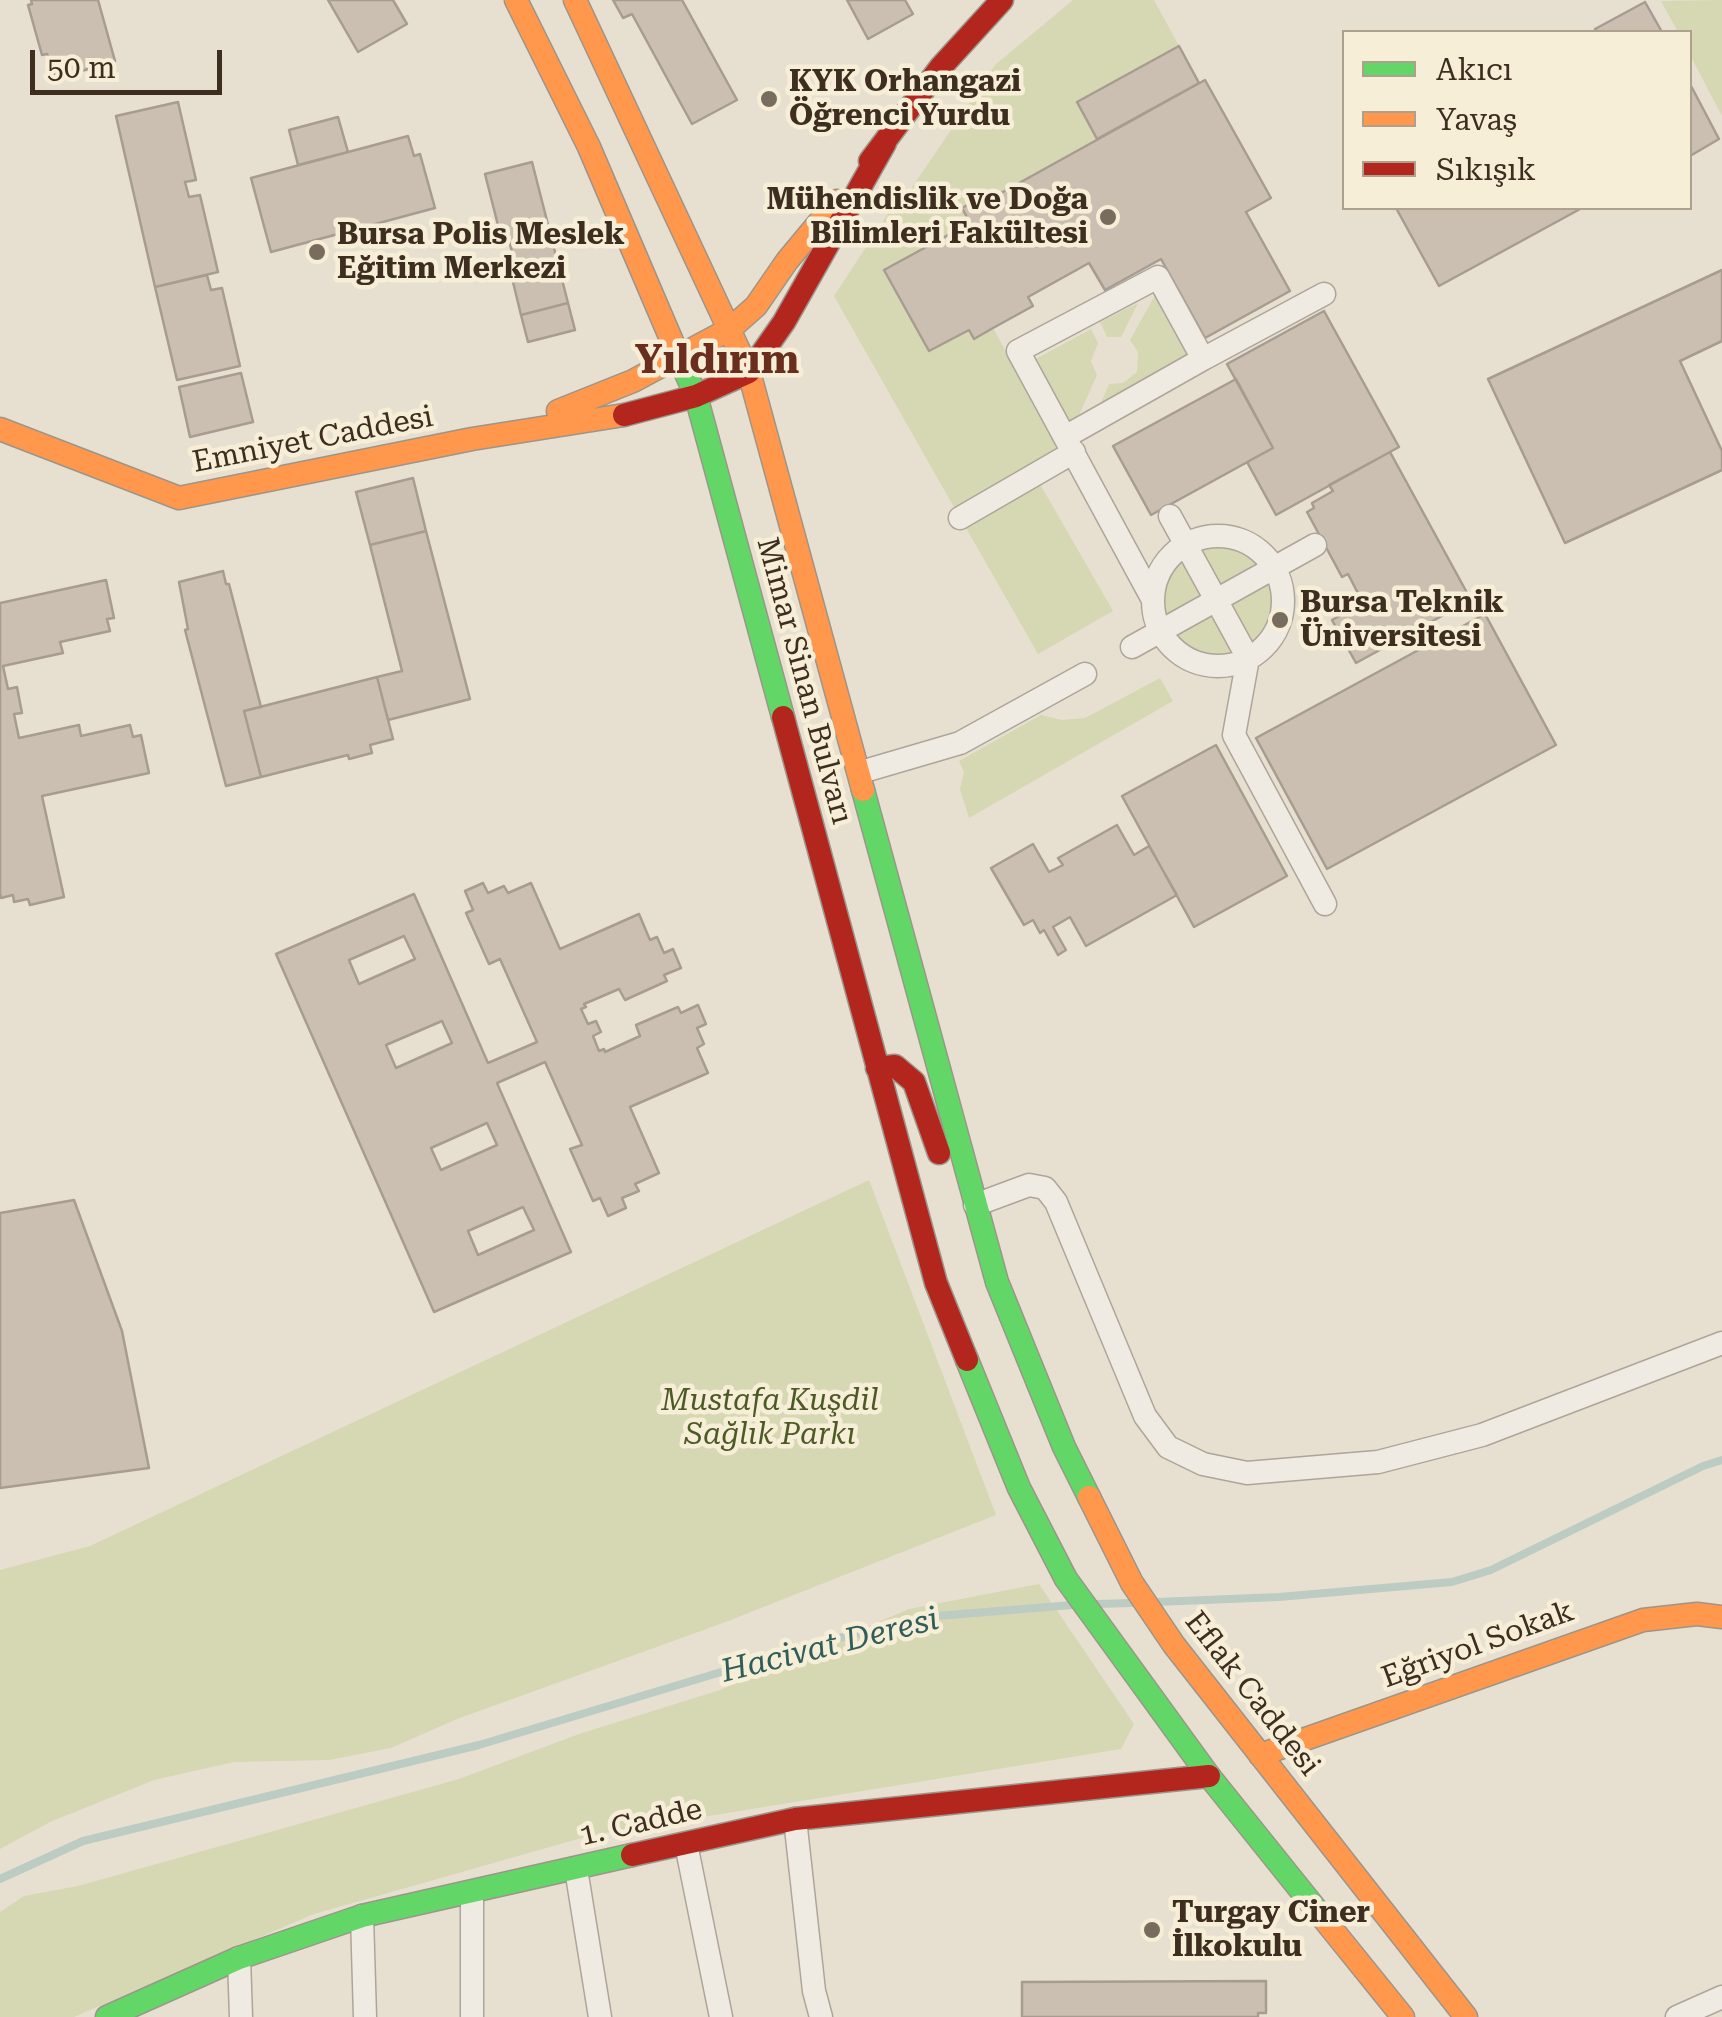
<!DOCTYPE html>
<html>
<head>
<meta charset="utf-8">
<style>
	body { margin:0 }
	#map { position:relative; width:1722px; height:2017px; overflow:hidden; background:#e7e0d1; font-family:"Roboto Serif",serif }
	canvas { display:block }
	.legend { position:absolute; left:1342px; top:30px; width:350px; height:180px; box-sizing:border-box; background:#f7eed8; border:2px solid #ada18e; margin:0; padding:12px 18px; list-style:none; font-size:30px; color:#3d2e20 }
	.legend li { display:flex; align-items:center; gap:20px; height:50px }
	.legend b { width:50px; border:2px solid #ada18e }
	.scale { position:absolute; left:30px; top:50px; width:192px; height:45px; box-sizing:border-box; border:5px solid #3d2e20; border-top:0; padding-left:12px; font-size:30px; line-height:35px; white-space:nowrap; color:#3d2e20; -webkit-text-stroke:8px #f7eed8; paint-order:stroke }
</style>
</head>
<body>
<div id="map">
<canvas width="1722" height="2017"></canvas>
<ul class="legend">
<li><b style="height:12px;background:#63d668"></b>Akıcı</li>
<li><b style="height:12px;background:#ff974d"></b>Yavaş</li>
<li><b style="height:12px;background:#b3261e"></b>Sıkışık</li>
</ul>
<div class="scale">50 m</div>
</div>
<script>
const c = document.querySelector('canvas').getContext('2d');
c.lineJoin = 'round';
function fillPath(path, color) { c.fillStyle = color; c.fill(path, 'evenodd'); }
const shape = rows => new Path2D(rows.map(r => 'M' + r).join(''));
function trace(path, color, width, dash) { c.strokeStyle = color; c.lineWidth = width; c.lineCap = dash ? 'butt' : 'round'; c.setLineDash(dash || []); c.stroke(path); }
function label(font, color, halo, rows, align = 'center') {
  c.font = font + ' "Roboto Serif",serif'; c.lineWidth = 9; c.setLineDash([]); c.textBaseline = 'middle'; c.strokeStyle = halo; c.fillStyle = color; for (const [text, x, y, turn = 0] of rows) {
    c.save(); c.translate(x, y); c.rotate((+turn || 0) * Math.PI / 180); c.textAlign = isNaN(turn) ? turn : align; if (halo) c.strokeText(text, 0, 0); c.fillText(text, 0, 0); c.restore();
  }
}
fillPath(shape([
	[1073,0,1154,0,1179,46,1077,102,1097,139,983,203,980,198,963,208,970,223,885,270,929,351,969,330,974,338,993,328,1060,450,955,509,834,296,891,209,894,214,995,65],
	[1722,0,1722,116,1690,55,1690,32,1678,32,1661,1],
	[1158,290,1193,354,1096,415,1109,384,1123,383,1137,372,1138,352,1130,340],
	[1138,303,1121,337,1107,337,1100,322],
	[1091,329,1098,343,1091,361,1097,375,1076,422,1071,425,1034,360],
	[1040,484,1113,611,1038,654,966,528],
	[1217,546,1236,549,1252,558,1260,567,1220,589,1198,549],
	[1181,558,1203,598,1164,619,1162,591,1169,573],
	[1268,580,1273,605,1270,623,1252,646,1228,603],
	[1213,613,1236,655,1213,659,1194,654,1172,635],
	[1160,678,1173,701,969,818,960,789,964,772,959,761,1041,715,1062,720,1085,718],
	[869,1180,996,1515,723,1623,457,1719,391,1748,329,1760,234,1762,154,1780,50,1822,0,1849,0,1570,90,1546],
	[1039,1584,1134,1724,1121,1749,592,1835,314,1914,74,2017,0,2017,0,1912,24,1896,78,1886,459,1779,579,1734,720,1690,909,1609]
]), '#d6d7b3');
trace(shape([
	[1156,1602,1279,1597,1452,1582,1491,1570,1703,1466,1722,1460],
	[1096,1604,1132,1603],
	[0,1879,83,1841,479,1745,814,1644,925,1617,1072,1605]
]), '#bcccc2', 8);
const building = shape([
	[31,0,98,0,115,61,55,79,47,54,42,55,28,5,32,4,31,0],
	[328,0,393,0,407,24,358,52,328,0],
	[613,0,682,0,737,100,692,124,632,14,623,18,613,0],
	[847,0,905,0,913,14,868,39,847,0],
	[1645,2,1662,32,1597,32,1595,29,1645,2],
	[1179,46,1199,83,1097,139,1077,102,1179,46],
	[1205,80,1271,198,1246,212,1290,291,1205,338,1161,259,1105,290,1089,263,1028,297,1033,306,993,328,974,339,969,330,929,351,884,270,970,223,962,208,980,198,983,203,1205,80],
	[1690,84,1719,139,1690,156,1690,84],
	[178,102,196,180,185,182,189,197,200,195,218,272,155,287,116,116,178,102],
	[338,117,348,152,298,165,289,130,338,117],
	[408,136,414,156,420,154,435,208,271,252,251,178,408,136],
	[532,162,568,303,521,315,513,282,519,281,508,236,501,237,485,174,532,162],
	[1396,208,1582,208,1439,286,1396,208],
	[1722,270,1722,341,1680,361,1722,451,1722,470,1565,543,1488,379,1722,270],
	[207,275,211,290,222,288,240,366,177,380,155,287,207,275],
	[568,303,575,330,528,342,521,315,568,303],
	[1324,311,1399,447,1276,515,1247,462,1273,448,1227,364,1324,311],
	[241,373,253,422,190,437,179,387,241,373],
	[1236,379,1273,448,1151,515,1113,446,1236,379],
	[1390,452,1471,600,1356,663,1332,620,1363,603,1348,574,1342,577,1307,512,1314,508,1312,503,1333,491,1329,485,1390,452],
	[413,478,426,531,370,545,356,492,413,478],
	[426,531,470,699,388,720,377,677,402,671,370,545,426,531],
	[223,571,226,584,229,584,261,707,244,711,261,777,226,786,185,630,188,629,179,582,223,571],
	[106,580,114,618,107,619,110,631,60,642,63,653,3,666,8,689,17,687,22,713,14,714,19,738,79,725,81,736,130,725,133,737,141,735,149,773,42,796,64,897,30,905,28,899,14,902,13,895,1,898,0,893,0,603,106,580],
	[1485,614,1556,745,1327,869,1256,738,1485,614],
	[377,677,393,739,370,745,372,753,349,759,348,755,261,777,244,711,377,677],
	[1216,745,1287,876,1194,927,1122,796,1216,745],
	[1117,825,1134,855,1149,846,1177,895,1086,946,1070,917,1053,927,1066,950,1058,955,1044,930,1040,933,1033,920,1024,925,991,868,1033,844,1049,872,1063,865,1058,858,1117,825],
	[483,883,488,893,504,886,508,893,531,883,560,949,639,914,650,940,657,937,664,953,673,949,681,968,664,975,667,981,625,1000,619,989,584,1004,586,1007,581,1009,588,1024,596,1021,601,1032,593,1036,599,1051,604,1049,605,1052,640,1036,636,1025,678,1007,681,1013,698,1005,706,1024,697,1028,704,1044,697,1048,708,1073,630,1107,659,1173,635,1184,639,1191,622,1198,626,1208,608,1216,600,1198,593,1201,570,1149,582,1145,545,1062,497,1083,571,1252,434,1312,276,954,414,894,488,1063,537,1042,500,959,489,964,466,913,473,910,465,891,483,883],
	[404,936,415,959,359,984,349,960,404,936],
	[442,1021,452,1043,396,1068,386,1045,442,1021],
	[487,1123,497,1145,441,1170,431,1148,487,1123],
	[523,1207,534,1230,478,1255,468,1231,523,1207],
	[74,1200,122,1331,149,1468,0,1488,0,1213,74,1200],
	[1266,1981,1266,2013,1258,2013,1258,2017,1022,2017,1022,1982,1266,1981]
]);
fillPath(building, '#cbbfb2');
trace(building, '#a89c90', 2.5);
const street = shape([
	[1065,437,1203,359],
	[1170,516,1248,658,1234,735,1325,904],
	[960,518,1074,452],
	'1153 601a65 65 0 1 1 130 0a65 65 0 1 1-130 0Z',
	[1152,598,1018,351,1158,277,1203,359,1324,294],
	[1132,647,1315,545],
	[861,772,960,743,1085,674],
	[975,1205,1029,1185,1045,1188,1056,1202,1145,1416,1168,1447,1203,1464,1247,1473,1378,1462,1482,1435,1722,1343],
	[795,1819,814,1991,821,2017],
	[686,1844,721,2017],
	[576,1869,600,2017],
	[472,1893,472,2017],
	[362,1916,365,2017],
	[239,1958,241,2017],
	[1677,2017,1722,1997]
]);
const fast = shape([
	[674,346,696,396,783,717],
	[863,790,997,1282,1064,1447,1089,1497],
	[967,1360,1019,1488,1066,1579,1209,1776,1323,1918],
	[107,2017,239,1958,362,1916,632,1855]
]);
const slow = shape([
	[516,0,589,147,674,346],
	[575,0,749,372,863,790],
	[558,411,633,381,730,329,756,306,787,261,837,201],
	[0,429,179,498,472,439,624,415],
	[1089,1497,1132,1583,1174,1645,1466,2017],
	[1260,1755,1643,1620,1697,1614,1722,1617],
	[1323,1918,1403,2017]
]);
const jam = shape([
	[870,161,940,68,1002,0],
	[624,415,696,396,749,372,784,322,885,143],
	[783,717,936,1283,967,1360],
	[877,1068,895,1066,914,1082,939,1153],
	[632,1855,795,1819,1209,1776]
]);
trace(street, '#ada599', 25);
trace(fast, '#9c958a', 25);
trace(slow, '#9c958a', 25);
trace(jam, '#9c958a', 25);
trace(street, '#efebe3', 22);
trace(fast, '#63d668', 22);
trace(slow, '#ff974d', 22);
trace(jam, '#b3261e', 22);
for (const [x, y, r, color] of [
	[769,99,10,"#786c5e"],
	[1108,217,10,"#786c5e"],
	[317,252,10,"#786c5e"],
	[1280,620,10,"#786c5e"],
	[1152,1930,10,"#786c5e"]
]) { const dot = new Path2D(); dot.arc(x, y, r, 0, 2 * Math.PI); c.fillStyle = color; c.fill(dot); trace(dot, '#f7eed8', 4); }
label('bold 30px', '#3d2e20', '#f7eed8', [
	["KYK Orhangazi",789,82],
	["Öğrenci Yurdu",789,116],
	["Mühendislik ve Doğa",1088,200,"right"],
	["Bilimleri Fakültesi",1088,234,"right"],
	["Bursa Polis Meslek",337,235],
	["Eğitim Merkezi",337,269],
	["Bursa Teknik",1300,603],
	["Üniversitesi",1300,637],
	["Turgay Ciner",1172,1913],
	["İlkokulu",1172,1947]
], 'left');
label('30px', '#3d2e20', '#f7eed8', [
	["Emniyet Caddesi",313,440,-11],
	["Mimar Sinan Bulvarı",804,681,75],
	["Eğriyol Sokak",1478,1645,-20],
	["Eflak Caddesi",1252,1694,52],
	["1. Cadde",641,1823,-13]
]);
label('italic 30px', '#4d5a26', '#f7eed8', [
	["Mustafa Kuşdil",770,1401],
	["Sağlık Parkı",770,1435]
]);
label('italic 32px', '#2f5d5a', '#f7eed8', [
	["Hacivat Deresi",830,1646,-14]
]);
label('bold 40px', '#6b2e1e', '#f7eed8', [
	["Yıldırım",717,361]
]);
</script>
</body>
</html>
